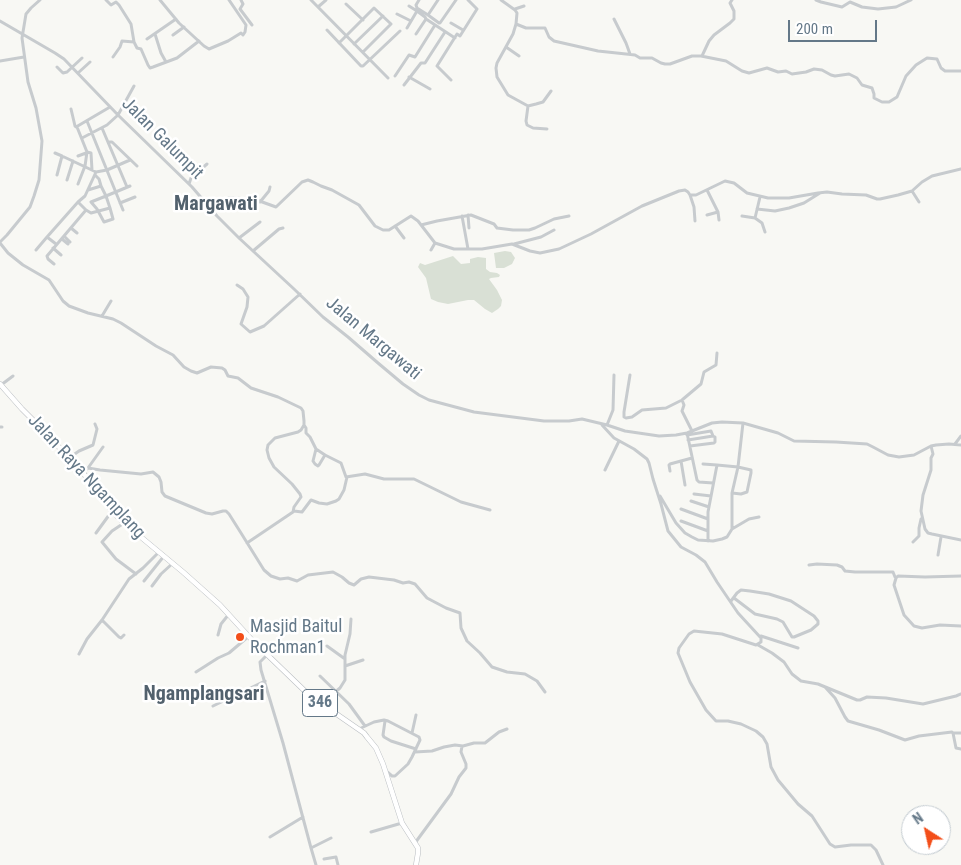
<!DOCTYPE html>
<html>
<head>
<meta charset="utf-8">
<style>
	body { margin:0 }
	#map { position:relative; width:961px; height:865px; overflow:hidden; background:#f8f8f4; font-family:"Roboto Condensed",sans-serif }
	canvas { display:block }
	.north { position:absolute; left:901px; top:805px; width:50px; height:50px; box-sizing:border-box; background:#fff; border:1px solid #c1c9cf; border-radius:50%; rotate:325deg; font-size:14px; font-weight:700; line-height:20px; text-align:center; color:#647888 }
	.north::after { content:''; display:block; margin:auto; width:18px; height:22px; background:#f34e19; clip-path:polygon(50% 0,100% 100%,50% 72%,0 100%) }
	.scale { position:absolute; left:788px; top:20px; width:89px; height:22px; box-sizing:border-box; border:2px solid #647888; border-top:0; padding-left:6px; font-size:15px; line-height:18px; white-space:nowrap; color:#647888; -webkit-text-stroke:4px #fff; paint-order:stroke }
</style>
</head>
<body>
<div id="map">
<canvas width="961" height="865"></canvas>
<div class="north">N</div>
<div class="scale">200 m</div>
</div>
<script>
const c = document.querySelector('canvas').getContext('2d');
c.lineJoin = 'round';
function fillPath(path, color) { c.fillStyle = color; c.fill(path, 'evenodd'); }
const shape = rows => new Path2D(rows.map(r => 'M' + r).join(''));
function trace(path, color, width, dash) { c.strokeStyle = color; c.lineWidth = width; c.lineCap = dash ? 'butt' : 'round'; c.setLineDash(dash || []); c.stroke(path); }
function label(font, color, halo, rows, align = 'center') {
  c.font = font + ' "Roboto Condensed",sans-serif'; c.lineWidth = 5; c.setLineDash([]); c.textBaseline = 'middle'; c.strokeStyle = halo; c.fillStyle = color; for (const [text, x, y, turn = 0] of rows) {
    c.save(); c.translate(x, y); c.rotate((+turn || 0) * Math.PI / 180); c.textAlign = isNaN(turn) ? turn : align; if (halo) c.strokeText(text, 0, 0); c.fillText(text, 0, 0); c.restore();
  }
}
fillPath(shape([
	[505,251,511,252,515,258,512,264,504,268,496,268,494,253],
	[453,256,461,264,470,263,470,259,478,257,486,258,486,269,490,272,497,273,500,275,499,277,491,278,489,279,497,290,502,300,501,306,498,309,492,313,485,309,474,300,468,300,448,304,438,302,431,299,426,278,418,267,420,263,425,265]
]), '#d9e0d5');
const primary = shape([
	[0,384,22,409,44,431,84,474,112,511,124,523,183,572,220,605,252,640,309,695,364,733,367,737,376,748,383,764,402,823,418,848,418,853,416,865]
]);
trace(primary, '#babec2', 5.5);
trace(shape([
	[106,0,111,5,116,2,119,5,131,24,134,42],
	[160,0,179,23,204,46,209,49,228,41,241,33,243,35,245,32,246,25,229,0],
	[241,0,243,4,240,9,252,25],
	[311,0,388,78],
	[419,0,416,5,417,8,428,15,438,0],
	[501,0,515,10,517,13,516,24,513,34,497,63,496,68,497,77,508,95,528,106,526,121,527,125,533,128,547,129],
	[816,0,821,2,842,7,850,2,862,7,878,9,896,7,911,0],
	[346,4,363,20],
	[409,6,417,11,425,17,426,19,455,38],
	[318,7,326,0],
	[515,9,524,6],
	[397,14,411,21],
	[428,15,439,23,440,23,456,0],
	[614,19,626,43,630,54],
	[0,21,55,53,64,59,118,115,192,187,217,216,239,238,294,289,323,317,348,337,378,363,403,384,419,395,429,400,474,412,544,421,569,421,582,419,607,425,625,431,659,436,676,435,687,433,712,423,722,422,743,423,778,433,794,441,836,442,867,444,873,447,888,455,899,457,914,455,931,446,936,445,949,444,961,445],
	[451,23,463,30],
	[516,24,526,28,545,28,549,37,554,41,598,51,626,54,635,55,640,58,652,58,661,63,665,64,670,64,692,56,701,56,726,61,742,71,749,73,767,68,778,72,786,71,792,74,806,72,814,69,822,70,831,75,835,76,849,74,857,78,862,85,872,88,874,94,874,98,882,102,889,102,897,97,906,76,916,65,927,58,937,59,941,68,945,71,961,71],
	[407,28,417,11],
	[327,30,361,66,363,66,400,31],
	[155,34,161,53,166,62],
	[416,34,426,19],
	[173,35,184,27],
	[147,39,176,19],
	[339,43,374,8,391,24,363,52],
	[354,44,383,16],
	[506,47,519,56],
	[702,56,709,41,714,35,730,23,734,19,734,11,730,3,732,0],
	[113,57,120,47,122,41,134,42,137,48,141,49,148,65,150,68,153,67,177,58,199,41],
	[0,61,24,57],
	[57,67,63,73,67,72,82,58],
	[78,73,90,62],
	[395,76,409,55,415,57,435,25],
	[409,77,430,89],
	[451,80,437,66,457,34,460,36,477,9,468,0],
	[404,85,421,63,425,63,445,32],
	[528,106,536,104,543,102,551,91],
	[71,109,75,126,76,127,110,107],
	[87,121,123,210],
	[77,127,87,152,85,166,78,184],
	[102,128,127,187],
	[82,138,107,125,118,115,134,86],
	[108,142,112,142,137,166],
	[87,152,91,153,92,170],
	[55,153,62,156],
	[78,156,86,153],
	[57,175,62,156,96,172,107,170,130,160],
	[95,175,99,179,101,186],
	[67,180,73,161],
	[189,184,191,178,207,164],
	[88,190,101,186,106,196,91,202,97,209,104,222,113,219,110,208],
	[707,190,718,212,719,220],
	[912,191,919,202],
	[690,195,694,207,695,221],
	[260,202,269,191,270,187],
	[120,203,135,197],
	[210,208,220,200,229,198,254,199,276,207,302,182,308,180,313,182,321,186,332,190,359,205,375,226,383,230,389,230,411,216,418,221,435,243,454,249,482,249,512,244,530,251,540,253,559,249,591,234,642,206,679,191,685,190,688,192,690,195,696,195,725,181,734,183,747,193,768,198,789,198,818,193,827,192,842,194,866,195,877,199,880,199,898,195,912,191,922,182,932,176,961,169],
	[757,209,775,211,789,208,804,203,820,193],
	[86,210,91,213,110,208,106,196,130,186],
	[468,215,469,228],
	[707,215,718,212],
	[462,216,468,249],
	[742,216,755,218,760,197],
	[755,218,762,223,765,232],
	[421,225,437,221,471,215,494,224,497,228,513,230,529,230,535,228,554,219,569,216],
	[395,226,404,238],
	[71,228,77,233],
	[64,236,70,242],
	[239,238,260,222],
	[62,239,68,244],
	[0,242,7,235,30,207,34,196,39,180,42,141,36,108,28,82,22,38,26,14,31,8,40,0],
	[0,243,8,253,23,265,49,280,63,301,69,306,88,313,113,319,121,323,156,346,173,355,184,367,191,371,197,373,211,367,222,368,225,370,228,376,238,378,251,388,278,397,301,408,303,411,304,421,304,425,301,430,298,432,275,438,268,445,267,450,269,458,274,467,292,484,300,494,301,497,294,507,293,512,247,543],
	[56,244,47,237,78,202],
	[514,244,541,237,554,230],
	[53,248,61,255],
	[36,250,47,237],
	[431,250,435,243],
	[253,251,279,229,283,228],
	[54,264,48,259,47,256,86,210,78,202,85,196,96,172],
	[237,285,243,289,248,297,247,307,241,324,250,332,264,326,300,294],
	[102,316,111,301],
	[630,375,624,412,624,417,626,418,632,417,642,410,666,408,682,400,701,384,704,372,716,365,717,353],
	[1,385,13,376],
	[682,400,684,405,682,411,692,431],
	[304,425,306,428,306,433,310,437,316,449,313,461,315,464,318,466,319,465,325,455,341,463,346,477,365,474,384,479,414,479,461,502,490,510],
	[602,425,614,438,634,449,647,459,649,463,653,479,661,504,668,531,681,547,696,555,705,562,717,582,738,613,761,638,761,642,756,645,722,634,694,631,689,634,679,648,678,653,690,682,706,710,716,721,728,721,741,724,756,731,763,737,767,744,771,767,778,780,798,804,812,816,830,844,835,847,851,845,871,845,876,850,883,865],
	[607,425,613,410,614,375],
	[0,427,2,427],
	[687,433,697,480,699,482,713,483],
	[687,435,711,431,713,436],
	[688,440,713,436,715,437,715,442,714,443,690,446],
	[955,444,961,436],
	[931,446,933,454,931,458,931,470,923,495,921,511,925,529,928,533,932,534,961,540],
	[316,449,325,455],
	[69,458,79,451,93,445,97,429,95,424],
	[681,461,685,485],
	[703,464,717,465],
	[88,468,103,447],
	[605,470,619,441],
	[670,471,669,465,670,464,692,458],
	[83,472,88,468,100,470,141,474,153,472,159,477,161,482,162,492,165,496,206,513,212,514,223,511,226,511,229,514,241,533,264,570,271,576,280,579,288,578,297,581,308,575,333,572,342,577,349,583,354,585,361,579,369,577,394,580,403,583,409,582,415,584,427,598,446,608,460,613,461,628,467,641,480,653,492,667,507,672,525,674,537,681,545,692],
	[694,494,711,496],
	[660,496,676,523,685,533,692,537,698,540,713,541,722,539,727,537,732,529,732,493,738,467,743,423],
	[691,501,709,507],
	[681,509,708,519],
	[294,511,302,512,311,500,319,503,327,504,336,501,339,499,344,490,347,477],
	[681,521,708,531],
	[124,523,112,531,102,542,116,559,136,574],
	[732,529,749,519,759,517],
	[96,533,112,511],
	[708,541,708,512,717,465,738,467,751,470,751,473,747,492,741,494,732,493],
	[913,542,919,536,919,528,921,519],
	[938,555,941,537],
	[809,565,817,564,837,565,842,567,845,571,855,572,893,572,895,577],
	[961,576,925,577,898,576,896,578,894,585,904,615,914,626,922,628,940,625,961,626],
	[144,581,164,556],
	[152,586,161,574,173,563],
	[731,601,737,593,741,590,750,591,769,594,791,601,814,616,818,621,818,624,811,630,794,637,792,637,783,622,777,619,755,614,734,598],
	[102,620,119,637,121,638,124,635],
	[218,635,221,624,229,614],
	[761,636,798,648],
	[758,645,772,653,784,662,792,674,801,681,818,684,857,700,860,700,867,697,886,698,923,704,956,696,961,694],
	[327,646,345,659],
	[79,654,87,639,102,620,129,579,143,568,159,552],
	[267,655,260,662,261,670,283,743,311,848,316,865],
	[345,666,363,660],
	[196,672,218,658,229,653,249,636],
	[320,676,349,704,365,726],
	[825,687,835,698,845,717,848,721,879,730,905,740,919,736,952,732,953,733,956,748,961,749],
	[321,704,340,688,345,680,345,655,350,634,351,619],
	[213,706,265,681],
	[385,721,383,735,384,737,391,741,416,749],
	[359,729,374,722,384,720,388,721,419,737,420,740,412,757,408,764,395,776,392,776,385,770],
	[412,733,416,715],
	[953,733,961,733],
	[415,752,432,751,444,747,455,745,463,746,474,743,485,743,499,732,507,729],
	[371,832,402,823],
	[270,837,303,817],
	[415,843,451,794,459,777,466,768,466,764,461,752,462,746],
	[311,848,331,838],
	[324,859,336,857,338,865]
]), '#c7cbce', 3);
trace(primary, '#fff', 4.5);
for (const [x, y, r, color] of [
	[240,637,5,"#f34e19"]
]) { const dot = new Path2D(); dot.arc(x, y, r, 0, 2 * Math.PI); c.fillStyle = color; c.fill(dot); trace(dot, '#fff', 2); }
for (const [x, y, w] of [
	[320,703,35]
]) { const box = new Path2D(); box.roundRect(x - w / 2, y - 13.5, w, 27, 4); c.fillStyle = '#fff'; c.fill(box); trace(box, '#647888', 1); }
label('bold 16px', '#647888', null, [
	["346",320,703]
]);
label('18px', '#647888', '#fff', [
	["Jalan Galumpit",162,139,45],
	["Jalan Margawati",373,339,40],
	["Jalan Raya Ngamplang",86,477,47]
]);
label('18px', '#647888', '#fff', [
	["Masjid Baitul",250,627],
	["Rochman1",250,648]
], 'left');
label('bold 20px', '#52616d', '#fff', [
	["Margawati",216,205],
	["Ngamplangsari",204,695]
]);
</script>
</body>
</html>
